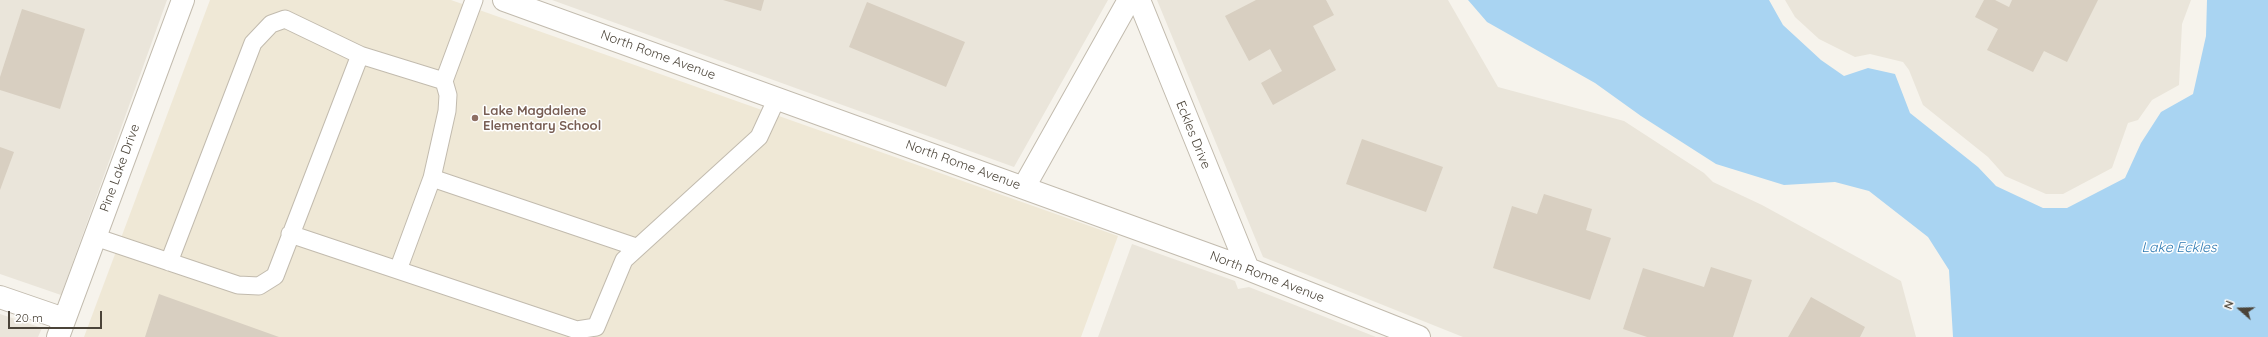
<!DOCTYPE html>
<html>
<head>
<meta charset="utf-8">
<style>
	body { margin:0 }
	#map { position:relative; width:2268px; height:337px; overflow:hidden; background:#f6f3ec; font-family:Quicksand,sans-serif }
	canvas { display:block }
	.north { position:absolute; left:2220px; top:289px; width:40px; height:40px; -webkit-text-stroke:3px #fff; paint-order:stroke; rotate:290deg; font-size:11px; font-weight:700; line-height:16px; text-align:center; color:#4b4439 }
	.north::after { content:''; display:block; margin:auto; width:14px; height:18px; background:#4b4439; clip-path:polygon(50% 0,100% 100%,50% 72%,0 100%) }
	.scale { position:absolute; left:8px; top:311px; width:94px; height:18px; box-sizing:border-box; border:2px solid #4b4439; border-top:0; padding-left:5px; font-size:12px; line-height:14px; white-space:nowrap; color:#4b4439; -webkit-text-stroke:3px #fff; paint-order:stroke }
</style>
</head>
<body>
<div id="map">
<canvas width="2268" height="337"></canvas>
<div class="north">N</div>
<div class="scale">20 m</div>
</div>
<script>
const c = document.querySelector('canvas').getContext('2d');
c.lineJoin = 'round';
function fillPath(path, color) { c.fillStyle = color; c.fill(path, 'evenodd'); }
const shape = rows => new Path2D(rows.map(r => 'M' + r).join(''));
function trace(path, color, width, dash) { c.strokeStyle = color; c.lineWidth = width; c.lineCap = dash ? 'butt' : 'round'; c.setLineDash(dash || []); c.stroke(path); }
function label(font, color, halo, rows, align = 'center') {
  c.font = font + ' Quicksand,sans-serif'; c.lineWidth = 3; c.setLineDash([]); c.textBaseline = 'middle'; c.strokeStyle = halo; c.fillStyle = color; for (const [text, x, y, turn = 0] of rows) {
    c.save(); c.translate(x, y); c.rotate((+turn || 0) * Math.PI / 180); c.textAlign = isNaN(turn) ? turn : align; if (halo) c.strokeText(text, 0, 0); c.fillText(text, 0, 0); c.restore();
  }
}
fillPath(shape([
	[0,0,167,0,61,295,0,274],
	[552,0,1108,0,1014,167],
	[1157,0,1448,0,1498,87,1624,121,1704,173,1713,182,1762,205,1901,281,1916,337,1463,337,1263,257],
	[1785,0,2191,0,2182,24,2179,85,2152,100,2138,120,2128,123,2112,168,2063,194,2046,194,2005,176,1988,157,1923,105,1909,70,1903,62,1870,54,1855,57,1819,39,1795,17],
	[1132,244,1235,281,1238,289,1249,287,1376,337,1098,337],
	[0,314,42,328,38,337,0,337]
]), '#eae5da');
fillPath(shape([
	[210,0,451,0,1118,236,1081,337,84,337]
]), '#efe8d6');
fillPath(shape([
	[1468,0,1769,0,1783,25,1821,60,1844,76,1868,68,1895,74,1910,113,1978,167,1996,186,2043,208,2067,208,2125,178,2141,143,2161,112,2193,94,2206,36,2207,0,2268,0,2268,337,1953,337,1949,270,1928,237,1869,191,1835,182,1784,185,1716,164,1641,116,1595,83,1487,22]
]), '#a9d4f2');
fillPath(shape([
	[723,0,764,0,761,11],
	[1256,0,1326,0,1334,15,1313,26,1336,70,1273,105,1261,83,1282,71,1270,49,1249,61,1225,16],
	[1984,0,1995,0,2009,7,2012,0,2098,0,2067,62,2044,51,2033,72,1987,50,1998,29,1975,17],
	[867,2,965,42,946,87,849,47],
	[22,9,85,29,60,109,0,90,0,77],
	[1362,139,1443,167,1426,212,1346,184],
	[0,147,14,152,0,190],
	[1544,194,1592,209,1586,230,1611,238,1590,300,1493,268,1512,206,1537,214],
	[1711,267,1752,280,1733,337,1647,337,1623,329,1643,268,1704,287],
	[159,294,279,337,145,337],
	[1811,297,1865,327,1860,337,1788,337]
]), '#d8cfc1');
const lane = shape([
	[444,81,448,95,447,111,432,178,636,247],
	[290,234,577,330,596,327,624,260,759,137,777,98],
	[95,237,238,285,259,286,275,276,360,55,444,81,474,0],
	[169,262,253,43,271,24,285,19,360,55],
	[398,270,432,178]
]);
const street = shape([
	[504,0,1248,269,1419,337],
	[1139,0,1248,269],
	[1024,187,1129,0],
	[0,297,64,319],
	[58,337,183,0]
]);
trace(lane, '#c2bbae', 19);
trace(street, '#c2bbae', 24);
trace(lane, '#fff', 17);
trace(street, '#fff', 22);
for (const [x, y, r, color] of [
	[475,118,4,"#8d6e63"]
]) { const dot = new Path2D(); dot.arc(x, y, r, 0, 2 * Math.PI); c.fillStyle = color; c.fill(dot); trace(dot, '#fff', 1.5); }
label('13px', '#4b4439', '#fff', [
	["North Rome Avenue",658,55,20],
	["Eckles Drive",1193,135,68],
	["North Rome Avenue",963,165,20],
	["Pine Lake Drive",120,168,-70],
	["North Rome Avenue",1267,277,21]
]);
label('bold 13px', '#785e54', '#fff', [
	["Lake Magdalene",483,111],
	["Elementary School",483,126]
], 'left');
label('italic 14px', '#2e7ab2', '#fff', [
	["Lake Eckles",2179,248]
]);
</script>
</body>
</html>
